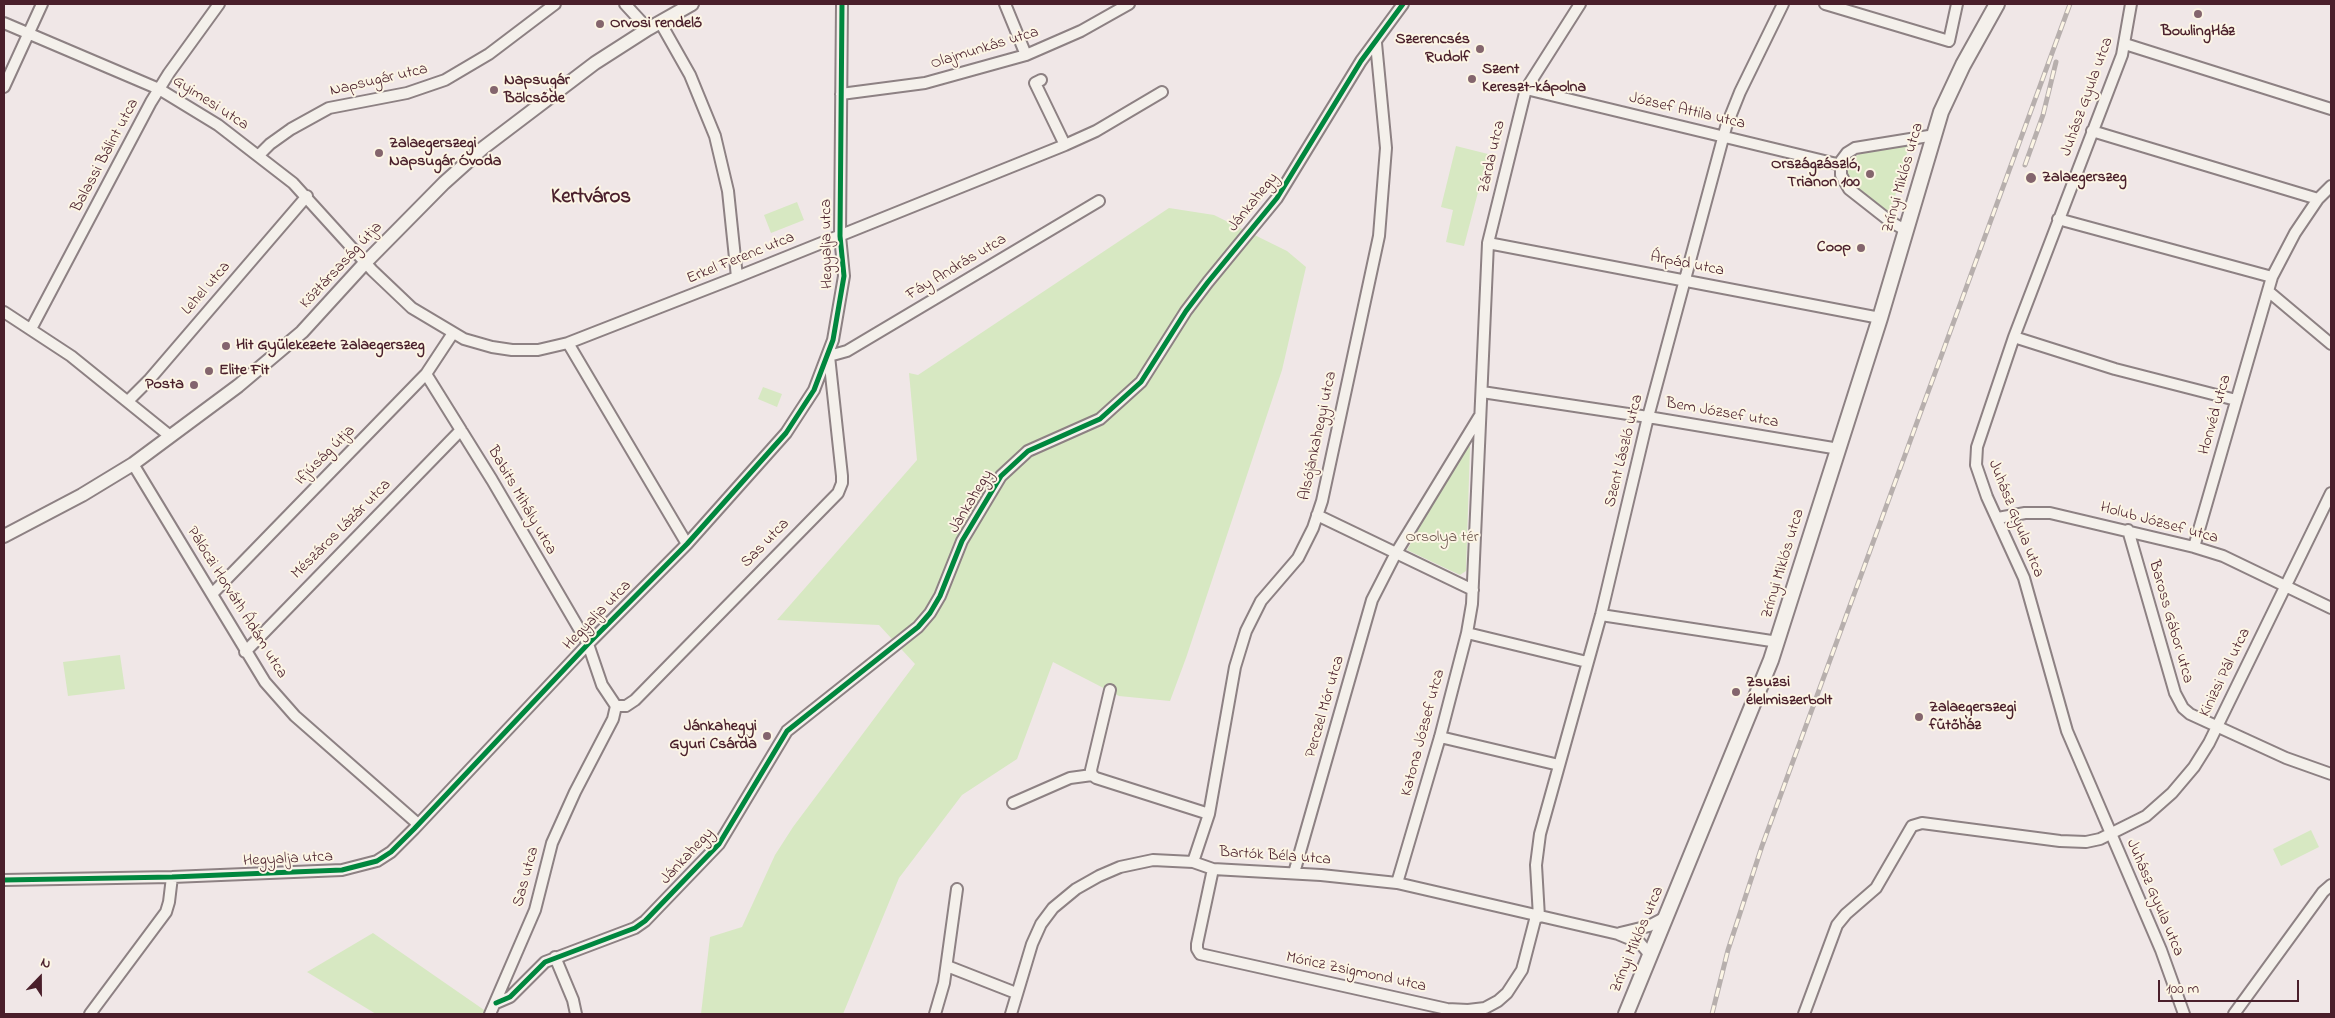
<!DOCTYPE html>
<html>
<head>
<meta charset="utf-8">
<style>
	body { margin:0 }
	#map { position:relative; width:2335px; height:1018px; overflow:hidden; background:#f0e7e7; font-family:"Indie Flower",sans-serif }
	canvas { display:block }
	.frame { position:absolute; inset:0; border:5px solid #4a1f2b; pointer-events:none }
	.north { position:absolute; left:15px; top:953px; width:50px; height:50px; -webkit-text-stroke:4px #fcf5e5; paint-order:stroke; rotate:22deg; font-size:14px; font-weight:700; line-height:20px; text-align:center; color:#4a1f2b }
	.north::after { content:''; display:block; margin:auto; width:18px; height:22px; background:#4a1f2b; clip-path:polygon(50% 0,100% 100%,50% 72%,0 100%) }
	.scale { position:absolute; left:2158px; top:980px; width:141px; height:22px; box-sizing:border-box; border:2px solid #4a1f2b; border-top:0; padding-left:6px; font-size:15px; line-height:18px; white-space:nowrap; color:#4a1f2b; -webkit-text-stroke:4px #fcf5e5; paint-order:stroke }
</style>
</head>
<body>
<div id="map">
<canvas width="2335" height="1018"></canvas>
<div class="frame"></div>
<div class="north">N</div>
<div class="scale">100 m</div>
</div>
<script>
const c = document.querySelector('canvas').getContext('2d');
c.lineJoin = 'round';
function fillPath(path, color) { c.fillStyle = color; c.fill(path, 'evenodd'); }
const shape = rows => new Path2D(rows.map(r => 'M' + r).join(''));
function trace(path, color, width, dash) { c.strokeStyle = color; c.lineWidth = width; c.lineCap = dash ? 'butt' : 'round'; c.setLineDash(dash || []); c.stroke(path); }
function label(font, color, halo, rows, align = 'center') {
  c.font = font + ' "Indie Flower",sans-serif'; c.lineWidth = 4; c.setLineDash([]); c.textBaseline = 'middle'; c.strokeStyle = halo; c.fillStyle = color; for (const [text, x, y, turn = 0] of rows) {
    c.save(); c.translate(x, y); c.rotate((+turn || 0) * Math.PI / 180); c.textAlign = isNaN(turn) ? turn : align; if (halo) c.strokeText(text, 0, 0); c.fillText(text, 0, 0); c.restore();
  }
}
fillPath(shape([
	[1909,145,1890,215,1846,180,1845,168,1849,160,1861,153],
	[1456,146,1488,154,1464,246,1446,242,1453,210,1441,207],
	[797,202,804,220,771,233,764,215],
	[1169,208,1214,215,1287,251,1306,267,1282,370,1186,658,1170,701,1119,696,1053,662,1017,759,962,795,899,878,843,1014,701,1014,710,937,742,927,775,855,793,827,915,664,879,625,777,620,917,460,909,373,918,375],
	[763,387,782,394,777,407,758,399],
	[1467,443,1470,447,1466,571,1460,575,1407,550],
	[120,655,125,689,68,696,63,662],
	[2311,830,2319,847,2281,866,2273,849],
	[373,933,487,1012,496,1014,376,1014,307,972]
]), '#d7e8c2');
const minor = shape([
	[625,4,648,29],
	[1005,4,1026,55],
	[1825,4,1949,41,1957,4],
	[2131,4,2122,55,2014,337,1977,447,1976,465,1987,497,2024,578,2067,731,2161,950,2184,1014],
	[660,22,690,75,715,136,728,191,737,277],
	[4,23,159,89,218,125,293,183,372,270,412,308,464,339,492,347,512,350,538,350,568,343,737,277,1065,145,1096,131,1162,92],
	[2125,44,2331,109],
	[1041,80,1035,83,1065,145],
	[4,87,42,4],
	[1526,89,1841,165],
	[841,94,925,83,1026,55,1081,31,1129,4],
	[2092,131,2318,199],
	[259,155,270,144,291,129,329,108,407,93,445,80,489,54,555,4],
	[2058,219,2272,277],
	[1907,231,1891,222,1849,189,1841,175,1841,161,1847,153,1855,148,1935,135],
	[1488,243,1880,318],
	[2268,291,2331,344],
	[4,312,71,356,170,436],
	[31,329,151,102,169,73,219,4],
	[2014,337,2115,369,2236,400],
	[568,343,687,544],
	[426,374,492,480,588,644,602,685,616,706,613,719,575,792,552,843,535,910,490,1014],
	[1482,392,1648,417,1839,449],
	[128,401,149,380,307,196],
	[133,464,265,682,295,716,418,824],
	[1317,515,1473,590],
	[1998,518,2025,513,2050,513,2194,547,2223,556,2331,608],
	[2128,530,2175,693,2183,708,2190,714,2286,758,2331,774],
	[2194,547,2272,277,2295,233,2318,199,2331,186],
	[212,594,426,374,453,333],
	[1601,615,1778,642],
	[1467,633,1587,662],
	[245,652,461,430],
	[616,706,626,706,635,700,838,493,842,483,842,476,829,356,847,351,1099,201],
	[1440,737,1559,765],
	[1092,775,1096,778,1209,814],
	[1092,775,1091,770,1110,690],
	[1013,803,1070,778,1092,775],
	[1193,862,1209,814,1235,667,1246,631,1261,601,1298,558,1313,528,1322,501,1379,236,1386,148,1376,43],
	[1213,869,1197,944,1197,949,1200,954,1447,1009,1468,1010,1485,1008,1498,1001,1507,993,1522,970,1536,916],
	[1294,873,1372,600,1396,553,1479,417],
	[4,880,172,877,342,870,377,861,391,852,414,829,588,644,687,544,786,433,814,390,833,340,844,276,840,236,842,4],
	[1397,883,1440,737,1467,633,1472,604,1488,243,1526,89,1580,4],
	[1539,917,1536,865,1540,834,1601,615,1648,417,1726,127,1740,92,1783,4],
	[1620,933,1649,926,1666,917],
	[555,957,573,1000,576,1014],
	[947,966,1016,993],
	[496,1003,510,997,545,962,635,928,645,921,719,844,787,731,918,627,930,613,940,596,962,541,1001,476,1028,451,1100,419,1141,382,1186,311,1208,282,1277,198,1361,61,1403,4],
	[90,1014,166,912,169,902,172,877],
	[935,1014,944,983,957,889],
	[1011,1014,1032,944,1041,924,1053,908,1076,889,1099,876,1120,867,1153,860,1193,862,1213,869,1321,875,1397,883,1618,934,1640,943,1650,955],
	[1804,1014,1837,925,1846,914,1876,888,1912,826,1922,823,2060,841,2086,842,2100,839,2146,816,2172,793,2194,767,2209,743,2331,493],
	[2234,1014,2323,892,2331,885]
]);
const tertiary = shape([
	[4,536,82,495,133,464,238,386,302,332,365,263,444,183,483,148,595,63,648,29,692,4]
]);
const secondary = shape([
	[1626,1014,1771,660,1880,318,1941,112,1963,65,1997,4]
]);
trace(minor, '#8d8183', 14);
trace(tertiary, '#8d8183', 16);
trace(secondary, '#8d8183', 18);
trace(minor, '#f4f0eb', 10);
trace(tertiary, '#f4f0eb', 12);
trace(secondary, '#f4f0eb', 14);
const rail = shape([
	[2025,165,2043,115,2056,62],
	[1712,1014,1728,950,1762,846,2070,4]
]);
trace(rail, '#b7afad', 5);
trace(rail, '#fcf5e5', 3, [9]);
trace(shape([
	[4,880,172,877,342,870,377,861,391,852,414,829,588,644,687,544,786,433,814,390,833,340,844,276,840,236,842,4],
	[496,1003,510,997,545,962,635,928,645,921,719,844,787,731,918,627,930,613,940,596,962,541,1001,476,1028,451,1100,419,1141,382,1186,311,1208,282,1277,198,1361,61,1403,4]
]), '#00873e', 5);
for (const [x, y, r, color] of [
	[2198,14,5,"#84656d"],
	[600,24,5,"#84656d"],
	[1480,49,5,"#84656d"],
	[1472,79,5,"#84656d"],
	[494,90,5,"#84656d"],
	[379,153,5,"#84656d"],
	[1870,174,5,"#84656d"],
	[2031,178,6,"#84656d"],
	[1861,248,5,"#84656d"],
	[226,346,5,"#84656d"],
	[209,371,5,"#84656d"],
	[194,385,5,"#84656d"],
	[1736,692,5,"#84656d"],
	[1919,717,5,"#84656d"],
	[767,736,5,"#84656d"]
]) { const dot = new Path2D(); dot.arc(x, y, r, 0, 2 * Math.PI); c.fillStyle = color; c.fill(dot); trace(dot, '#fcf5e5', 2); }
label('bold 16px', '#4a1f2b', '#fcf5e5', [
	["Orvosi rendelő",610,24],
	["BowlingHáz",2198,32,"center"],
	["Szerencsés",1470,40,"right"],
	["Rudolf",1470,58,"right"],
	["Szent",1482,70],
	["Kereszt-kápolna",1482,88],
	["Napsugár",504,81],
	["Bölcsőde",504,99],
	["Zalaegerszegi",389,144],
	["Napsugár Óvoda",389,162],
	["Országzászló,",1860,165,"right"],
	["Trianon 100",1860,183,"right"],
	["Zalaegerszeg",2042,178],
	["Coop",1851,248,"right"],
	["Hit Gyülekezete Zalaegerszeg",236,346],
	["Elite Fit",219,371],
	["Posta",184,385,"right"],
	["Zsuzsi",1746,683],
	["élelmiszerbolt",1746,701],
	["Zalaegerszegi",1929,708],
	["fűtőház",1929,726],
	["Jánkahegyi",757,727,"right"],
	["Gyuri Csárda",757,745,"right"]
], 'left');
label('16px', '#4a1f2b', '#fcf5e5', [
	["Olajmunkás utca",985,49,-17],
	["Napsugár utca",379,81,-13],
	["Juhász Gyula utca",2088,97,-70],
	["Gyimesi utca",210,104,33],
	["József Attila utca",1687,112,13],
	["Balassi Bálint utca",106,156,-62],
	["Zárda utca",1493,157,-77],
	["Zrínyi Miklós utca",1904,178,-74],
	["Jánkahegy",1254,203,-51],
	["Hegyalja utca",828,244,-91],
	["Erkel Ferenc utca",741,259,-22],
	["Árpád utca",1687,265,11],
	["Köztársaság útja",342,266,-47],
	["Fáy András utca",957,268,-31],
	["Lehel utca",207,289,-49],
	["Bem József utca",1722,414,10],
	["Honvéd utca",2216,415,-74],
	["Alsójánkahegyi utca",1319,436,-78],
	["Szent László utca",1625,451,-76],
	["Ifjúság útja",326,456,-45],
	["Babits Mihály utca",521,501,60],
	["Jánkahegy",972,502,-59],
	["Juhász Gyula utca",2015,519,68],
	["Holub József utca",2159,524,15],
	["Mészáros Lázár utca",342,530,-45],
	["Sas utca",766,544,-46],
	["Zrínyi Miklós utca",1784,564,-73],
	["Pálóczi Horváth Ádám utca",236,603,58],
	["Hegyalja utca",598,616,-46],
	["Baross Gábor utca",2170,622,74],
	["Kinizsi Pál utca",2226,673,-64],
	["Perczel Mór utca",1326,707,-74],
	["Katona József utca",1424,733,-75],
	["Jánkahegy",688,857,-47],
	["Bartók Béla utca",1275,857,4],
	["Hegyalja utca",288,860,-3],
	["Sas utca",527,877,-75],
	["Juhász Gyula utca",2154,898,67],
	["Zrínyi Miklós utca",1638,940,-67],
	["Móricz Zsigmond utca",1356,973,12]
]);
label('16px', '#685149', '#fcf5e5', [
	["Orsolya tér",1442,538]
]);
label('bold 21px', '#4a1f2b', '#fcf5e5', [
	["Kertváros",591,199]
]);
</script>
</body>
</html>
